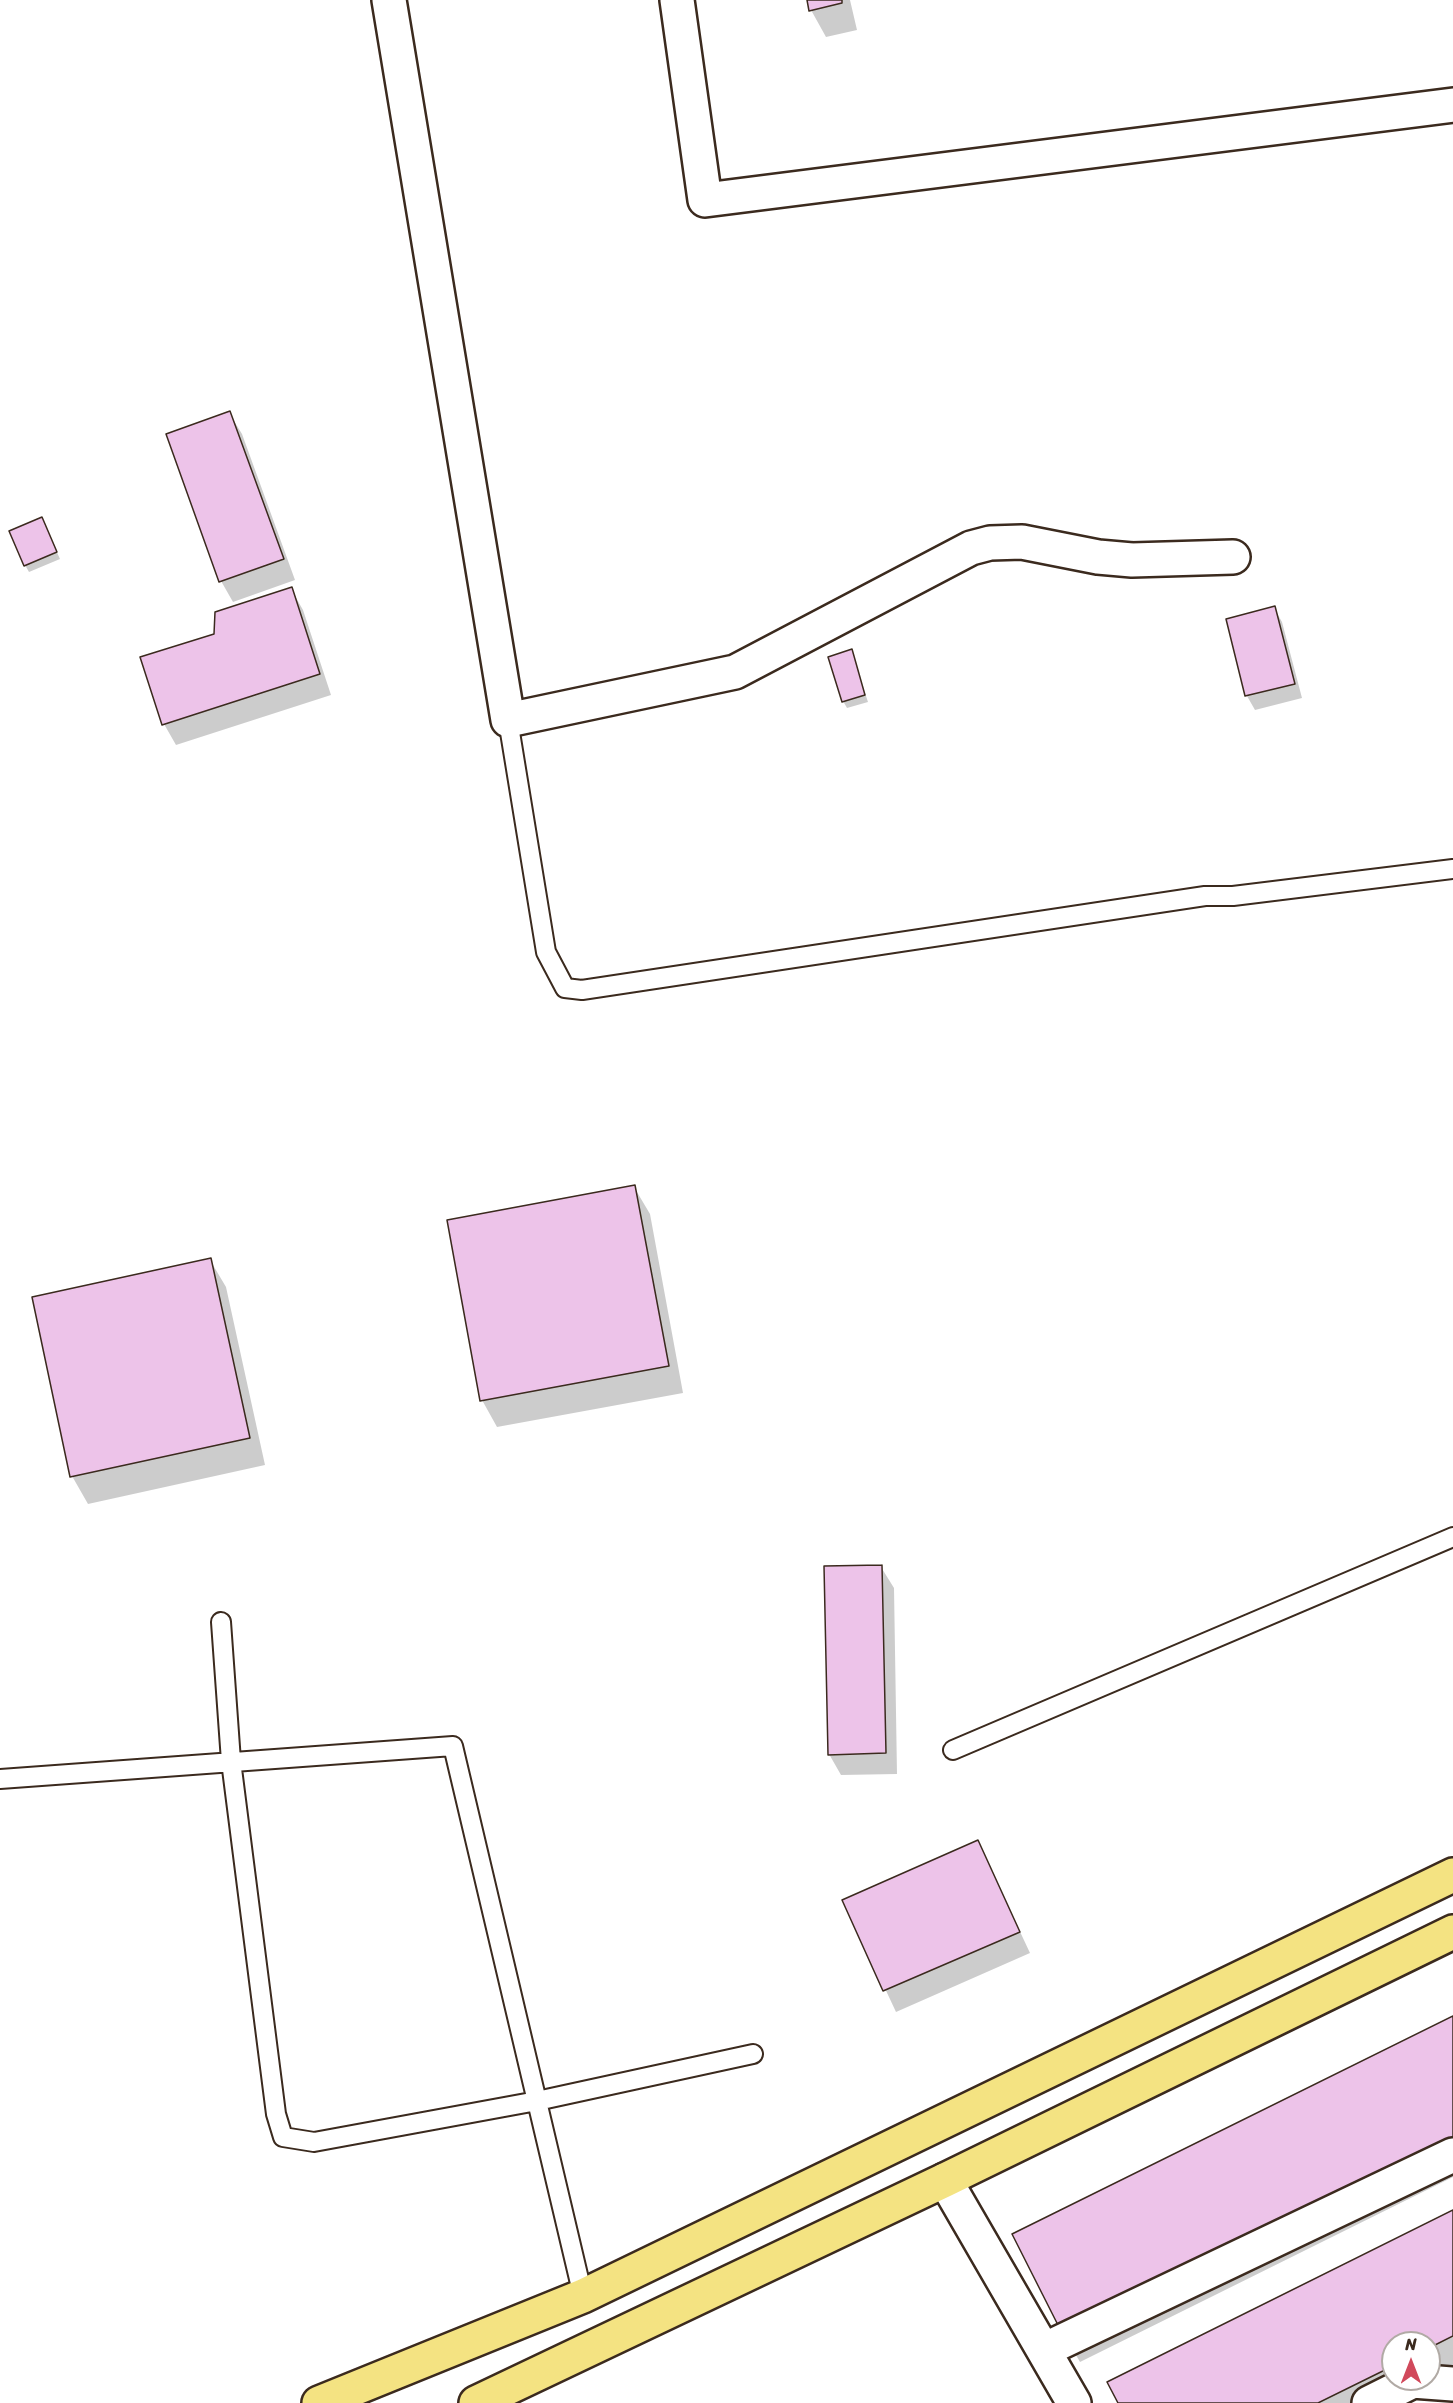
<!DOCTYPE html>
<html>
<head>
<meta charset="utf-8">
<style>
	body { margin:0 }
	#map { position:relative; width:1453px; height:2403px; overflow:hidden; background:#fff; font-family:Sriracha,sans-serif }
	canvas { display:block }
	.north { position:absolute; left:1381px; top:2331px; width:60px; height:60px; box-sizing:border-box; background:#fff; border:2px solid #b1aaa5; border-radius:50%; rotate:0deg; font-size:16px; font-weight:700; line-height:24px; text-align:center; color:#3b2a1e }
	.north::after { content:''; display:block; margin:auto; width:21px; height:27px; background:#d1495b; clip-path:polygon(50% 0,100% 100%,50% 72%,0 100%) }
</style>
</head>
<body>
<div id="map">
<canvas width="1453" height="2403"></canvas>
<div class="north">N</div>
</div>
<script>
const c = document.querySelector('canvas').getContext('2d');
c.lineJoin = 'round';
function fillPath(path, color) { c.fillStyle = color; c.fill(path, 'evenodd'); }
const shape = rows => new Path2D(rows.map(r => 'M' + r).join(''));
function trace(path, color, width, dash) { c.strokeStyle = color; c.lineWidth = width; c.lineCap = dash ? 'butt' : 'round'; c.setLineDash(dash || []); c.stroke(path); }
fillPath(shape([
	[808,0,850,0,857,30,826,37,811,10],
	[229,413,242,434,295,580,233,602,221,581],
	[45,526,60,559,29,572,25,565],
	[291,589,303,610,331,695,176,745,164,724,215,635],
	[1274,608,1282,622,1302,698,1255,710,1247,696,1228,620],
	[851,651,868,702,847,708,843,701],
	[634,1187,650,1214,683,1393,497,1427,482,1400],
	[210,1260,226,1287,265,1465,88,1504,72,1476],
	[881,1567,894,1588,897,1774,841,1775,829,1754],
	[978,1842,1030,1953,896,2012,844,1901],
	[1453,2018,1453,2177,1080,2362,1064,2334],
	[1453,2212,1453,2371,1388,2403,1120,2403],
	[1393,2343,1429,2343,1429,2379,1393,2379]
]), '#0003');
const building = shape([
	[807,0,842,0,842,3,809,11,807,0],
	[230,411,284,559,219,582,166,434,230,411],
	[42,517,57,552,24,566,9,531,42,517],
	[292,587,320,674,162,725,140,657,214,634,215,612,292,587],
	[1275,606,1295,684,1245,696,1226,619,1275,606],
	[852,649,865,695,842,702,828,657,852,649],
	[635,1185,669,1366,480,1401,447,1220,635,1185],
	[211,1258,250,1438,70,1477,32,1297,211,1258],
	[882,1565,886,1753,828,1755,824,1566,882,1565],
	[978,1840,1020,1932,883,1991,842,1900,978,1840],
	[1453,2016,1453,2142,1063,2335,1012,2234,1453,2016],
	[1453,2210,1453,2336,1429,2348,1429,2343,1393,2343,1393,2366,1318,2403,1118,2403,1107,2382,1453,2210]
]);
fillPath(building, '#edc3e9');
trace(building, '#3b2a1e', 1.5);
const service = shape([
	[508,720,546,952,565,988,582,990,1205,896,1233,896,1453,869],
	[221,1622,231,1761,276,2114,283,2137,314,2142,537,2101,753,2054],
	[953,1750,1453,1537],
	[0,1779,453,1746,583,2296]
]);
const minor = shape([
	[389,0,508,720,735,672,971,548,990,543,1022,542,1098,557,1132,560,1233,557],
	[677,0,705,200,1453,105],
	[945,2180,1074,2403],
	[1044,2350,1453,2155],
	[1412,2381,1453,2384],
	[1369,2403,1417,2379]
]);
const primary = shape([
	[319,2403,583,2296,1453,1875],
	[476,2403,945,2180,1453,1932]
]);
trace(service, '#3b2a1e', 22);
trace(minor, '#3b2a1e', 38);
trace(primary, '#3b2a1e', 38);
trace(service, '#fff', 18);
trace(minor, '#fff', 33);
trace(primary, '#f4e382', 33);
</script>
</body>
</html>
